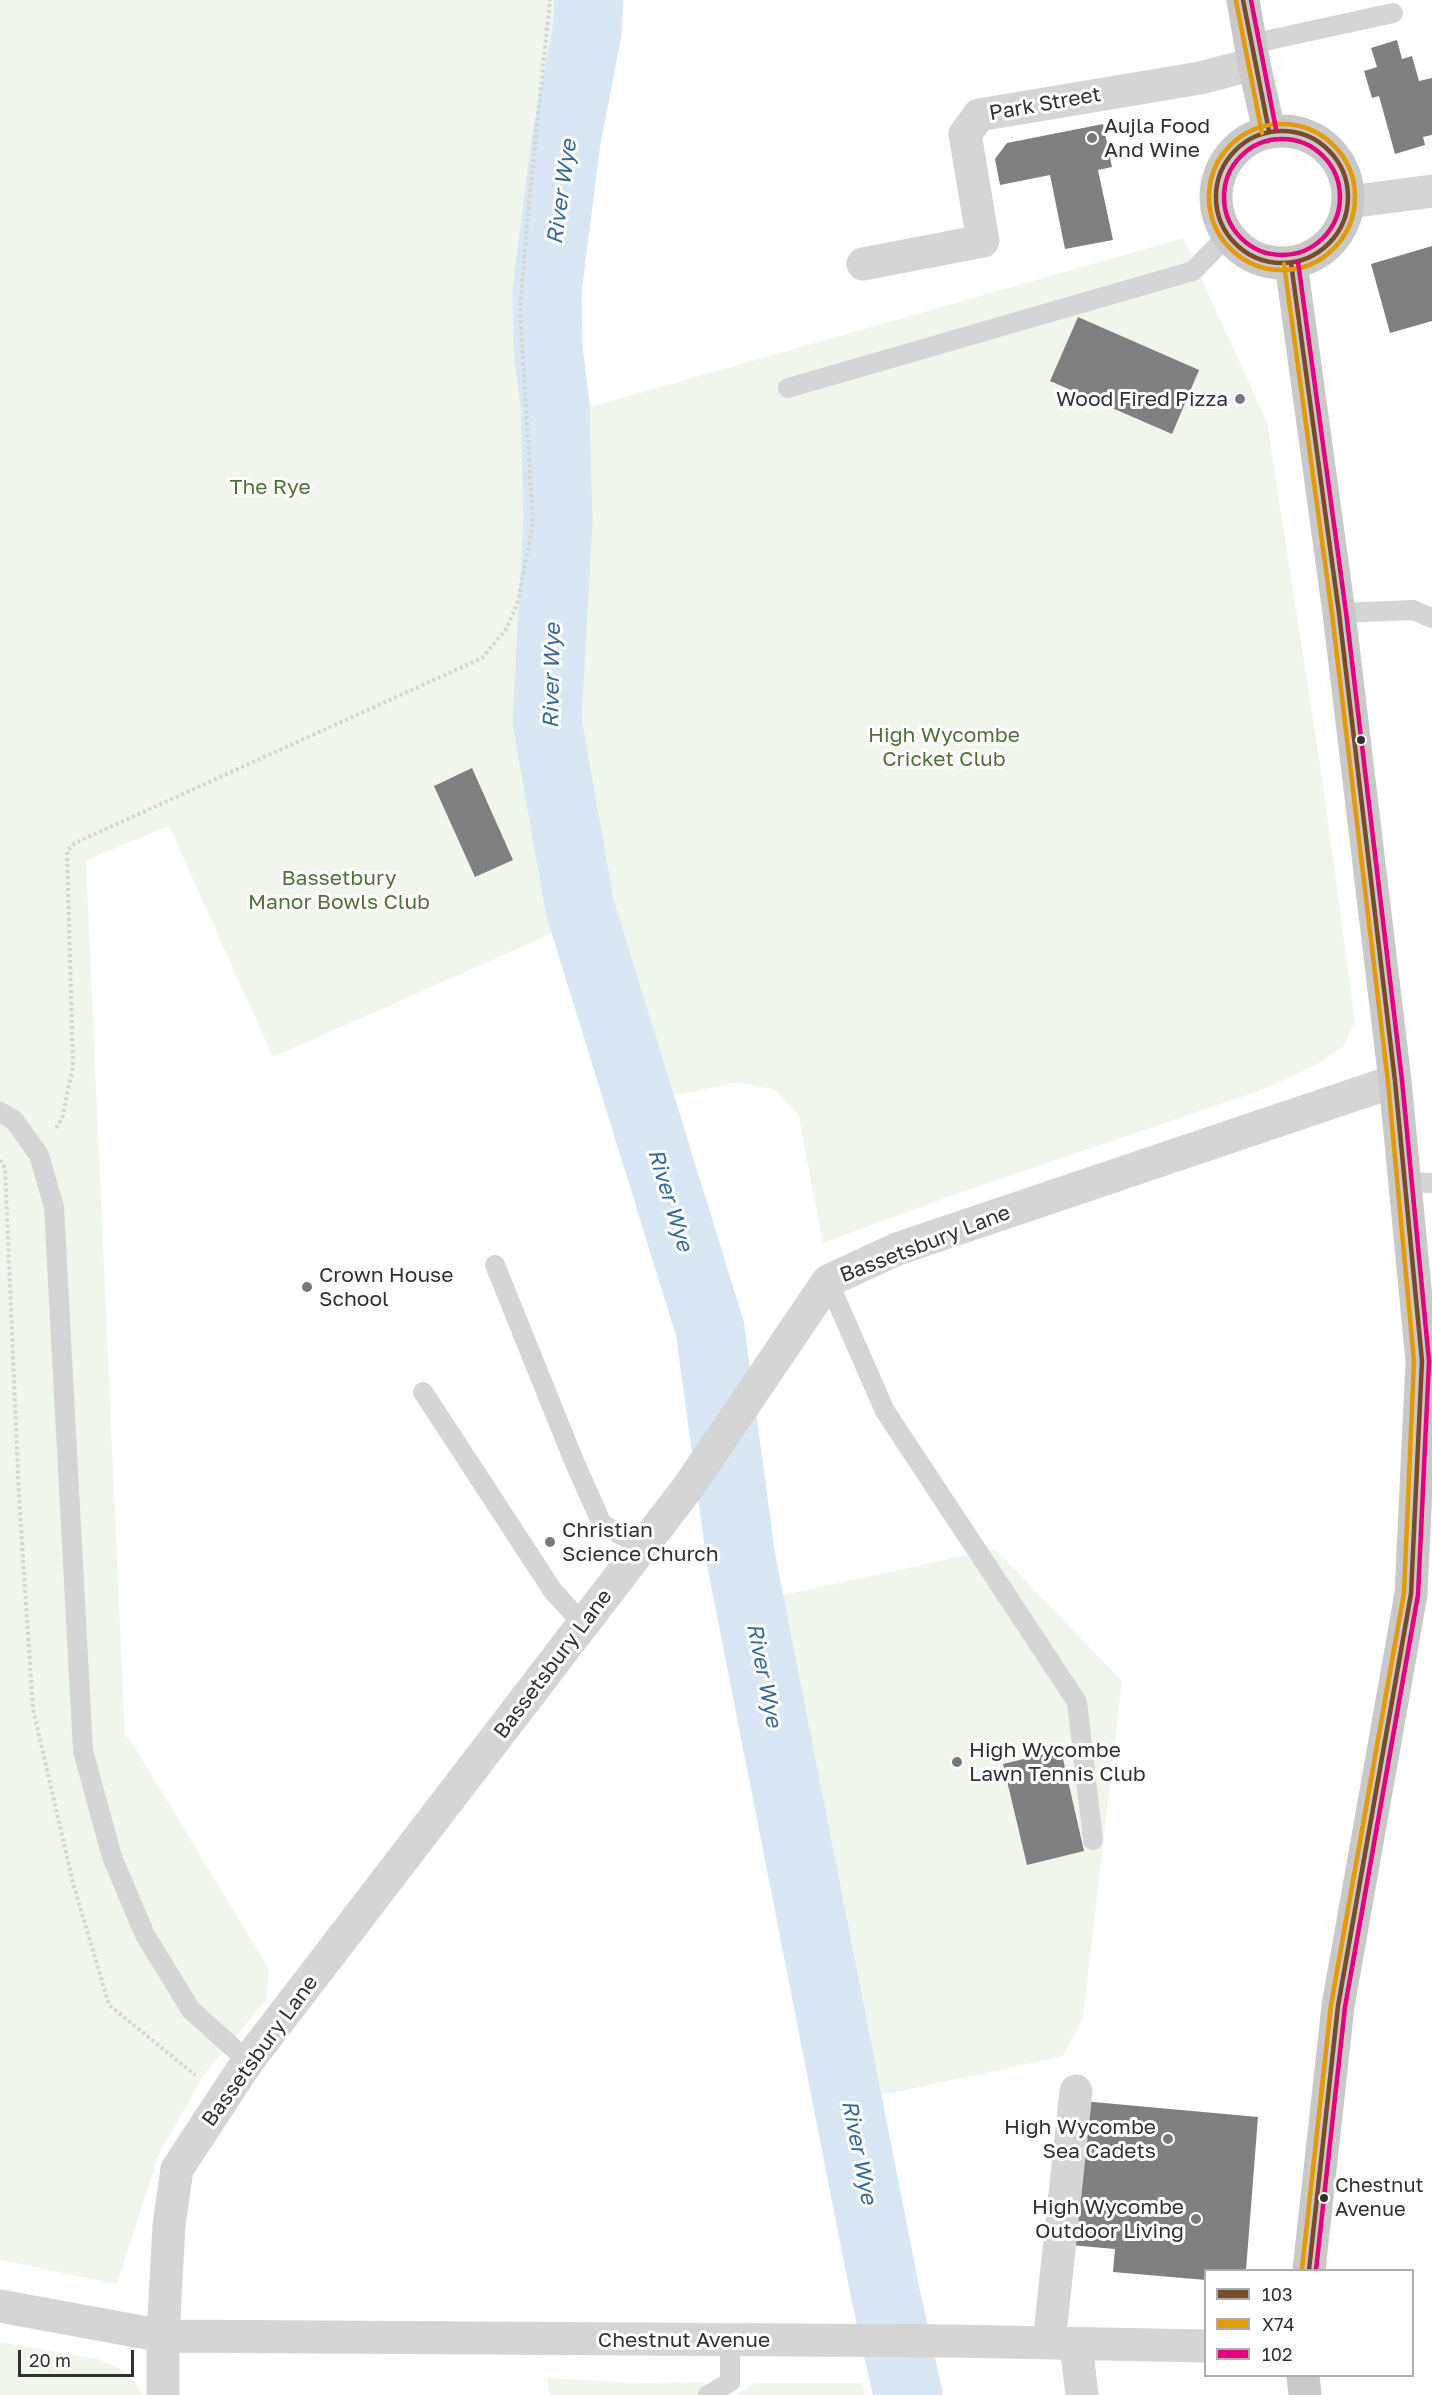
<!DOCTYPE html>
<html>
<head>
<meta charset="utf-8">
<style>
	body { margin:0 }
	#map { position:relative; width:1432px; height:2395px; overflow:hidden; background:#fff; font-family:"Golos Text",sans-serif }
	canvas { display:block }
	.legend { position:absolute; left:1204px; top:2269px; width:210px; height:108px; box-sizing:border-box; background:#fff; border:2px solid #adadad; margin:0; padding:8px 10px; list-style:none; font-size:18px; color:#313131 }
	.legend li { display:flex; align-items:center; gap:12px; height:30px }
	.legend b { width:30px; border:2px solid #adadad }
	.scale { position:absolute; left:18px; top:2350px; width:116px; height:27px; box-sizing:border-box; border:3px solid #313131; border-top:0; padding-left:8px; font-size:18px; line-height:21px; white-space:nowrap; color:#313131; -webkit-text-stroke:4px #fff; paint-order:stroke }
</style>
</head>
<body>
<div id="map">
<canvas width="1432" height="2395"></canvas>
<ul class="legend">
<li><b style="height:8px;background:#7a4b2a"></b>103</li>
<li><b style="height:8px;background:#e39a05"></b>X74</li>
<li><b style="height:8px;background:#e5007d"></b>102</li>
</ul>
<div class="scale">20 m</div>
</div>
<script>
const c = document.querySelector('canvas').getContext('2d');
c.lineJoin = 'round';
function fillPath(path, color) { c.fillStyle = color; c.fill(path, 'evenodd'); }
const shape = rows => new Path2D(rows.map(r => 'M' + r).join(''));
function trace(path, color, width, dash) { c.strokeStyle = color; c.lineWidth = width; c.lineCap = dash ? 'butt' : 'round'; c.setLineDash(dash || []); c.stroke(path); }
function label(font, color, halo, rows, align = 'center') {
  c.font = font + ' "Golos Text",sans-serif'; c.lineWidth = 6; c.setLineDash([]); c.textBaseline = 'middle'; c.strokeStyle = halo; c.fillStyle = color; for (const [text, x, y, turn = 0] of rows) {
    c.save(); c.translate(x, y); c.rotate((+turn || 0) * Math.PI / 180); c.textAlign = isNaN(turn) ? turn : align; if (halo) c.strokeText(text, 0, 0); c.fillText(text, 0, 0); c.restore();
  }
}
fillPath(shape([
	[0,0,570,0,552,165,539,239,531,328,532,366,542,489,531,602,529,662,533,782,557,888,569,926,273,1057,169,826,86,860,125,1738,128,1736,269,1969,266,2000,204,2075,159,2154,117,2284,0,2260],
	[1183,238,1267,422,1324,792,1355,1021,1344,1046,1317,1064,1267,1088,945,1198,823,1243,798,1114,775,1090,738,1082,669,1097,625,959,602,902,579,812,570,727,572,673,583,599,576,597,576,411],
	[995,1549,1122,1681,1083,2017,1063,2056,874,2097,765,1599],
	[0,2342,97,2359,118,2367,133,2380,143,2395,0,2395],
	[547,2378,636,2383,703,2382,722,2395,550,2395],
	[755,2383,862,2383,865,2395,735,2395]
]), '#f1f6ed');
trace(shape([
	[589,0,587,32,566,141,547,291,548,349,555,404,558,520,547,721,580,908,710,1329,741,1559,885,2292,908,2395]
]), '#d9e7f4', 69);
fillPath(shape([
	[1397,40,1402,59,1412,56,1419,81,1432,78,1432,135,1423,137,1425,145,1395,154,1379,96,1372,98,1364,71,1377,67,1371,48],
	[1103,124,1112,167,1098,170,1113,240,1065,249,1050,175,1000,185,995,159,1007,143],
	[1432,246,1432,321,1390,333,1371,264],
	[1078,317,1199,370,1172,434,1050,381],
	[472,768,513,860,475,877,434,786],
	[1061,1750,1084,1851,1027,1865,1003,1764],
	[1082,2101,1258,2117,1246,2270,1206,2270,1206,2280,1113,2272,1115,2249,1070,2245]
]), '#808080');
trace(shape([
	[56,1128,62,1119,73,1066,67,851,75,843,482,658,507,628,518,601,533,522,520,309,528,212,550,0],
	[0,1160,5,1168,19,1498,33,1709,73,1883,109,2005,195,2075]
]), '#d5d5d5', 4, [3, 3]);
trace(shape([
	[1251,44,1393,13],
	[788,388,1193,271,1228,235],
	[1339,613,1413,610,1432,618],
	[0,1112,14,1120,39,1155,54,1207,83,1751,112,1857,145,1935,191,2010,248,2061],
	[1404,1182,1432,1183],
	[495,1265,574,1461,602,1524,643,1547],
	[828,1281,885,1411,1077,1702,1093,1840],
	[423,1392,553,1591,583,1624],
	[708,2395,730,2382,730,2341]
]), '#d5d5d5', 20);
trace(shape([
	[1349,202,1432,191],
	[863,264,983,241,965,134,979,115,1200,78,1254,64],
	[0,2306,163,2336,951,2341,1206,2346],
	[1049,2343,1076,2091],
	[1076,2344,1082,2395],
	[163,2395,163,2336,169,2225,177,2169,248,2061,689,1486,828,1281,897,1249,1395,1081]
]), '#d5d5d5', 33);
trace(shape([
	[1243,0,1254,64,1269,131],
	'1216 197a66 66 0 1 1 132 0a66 66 0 1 1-132 0Z',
	[1291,263,1339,613,1395,1081,1422,1361,1411,1594,1338,2006,1309,2270],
	[1303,2376,1305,2395]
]), '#c9c9c9', 33);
trace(shape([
	[1243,0,1269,131],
	'1216 197a66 66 0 1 1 132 0a66 66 0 1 1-132 0Z',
	[1291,263,1339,613,1395,1081,1422,1361,1411,1594,1338,2006,1309,2270]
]), '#7a4b2a', 4.5);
trace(shape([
	[1236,1,1262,133],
	'1209 197a73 73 0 1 1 146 0a73 73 0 1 1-146 0Z',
	[1284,264,1332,614,1388,1082,1414,1361,1404,1593,1331,2005,1302,2269]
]), '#e39a05', 4.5);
trace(shape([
	[1251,0,1276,129],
	'1224 197a58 58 0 1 1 116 0a58 58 0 1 1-116 0Z',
	[1298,262,1346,612,1402,1080,1429,1361,1418,1595,1345,2007,1316,2270]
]), '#e5007d', 4.5);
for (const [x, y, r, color] of [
	[1092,138,6,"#797979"],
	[1240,399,6,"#797979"],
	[1361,740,5,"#313131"],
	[307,1287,6,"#797979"],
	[550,1542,6,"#797979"],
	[957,1762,6,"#797979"],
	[1168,2139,6,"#797979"],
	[1324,2198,5,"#313131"],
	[1196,2219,6,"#797979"]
]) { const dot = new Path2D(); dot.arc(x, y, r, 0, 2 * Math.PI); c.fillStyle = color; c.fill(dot); trace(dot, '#fff', 2); }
label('20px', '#313131', '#fff', [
	["Chestnut",1335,2186],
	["Avenue",1335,2210]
], 'left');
label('21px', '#313131', '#fff', [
	["Park Street",1045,104,-10],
	["Bassetsbury Lane",925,1244,-21],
	["Bassetsbury Lane",553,1664,-53],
	["Bassetsbury Lane",260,2051,-54],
	["Chestnut Avenue",684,2340]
]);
label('21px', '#313131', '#fff', [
	["Aujla Food",1104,126],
	["And Wine",1104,150],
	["Wood Fired Pizza",1228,399,"right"],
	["Crown House",319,1275],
	["School",319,1299],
	["Christian",562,1530],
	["Science Church",562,1554],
	["High Wycombe",969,1750],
	["Lawn Tennis Club",969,1774],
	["High Wycombe",1156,2127,"right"],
	["Sea Cadets",1156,2151,"right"],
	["High Wycombe",1184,2207,"right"],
	["Outdoor Living",1184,2231,"right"]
], 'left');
label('21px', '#4e7339', '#fff', [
	["The Rye",270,487],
	["High Wycombe",944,735],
	["Cricket Club",944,759],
	["Bassetbury",339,878],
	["Manor Bowls Club",339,902]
]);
label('italic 22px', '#356a9d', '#fff', [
	["River Wye",562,192,-82],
	["River Wye",552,676,-89],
	["River Wye",670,1200,73],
	["River Wye",764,1675,79],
	["River Wye",859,2152,79]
]);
</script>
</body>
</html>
